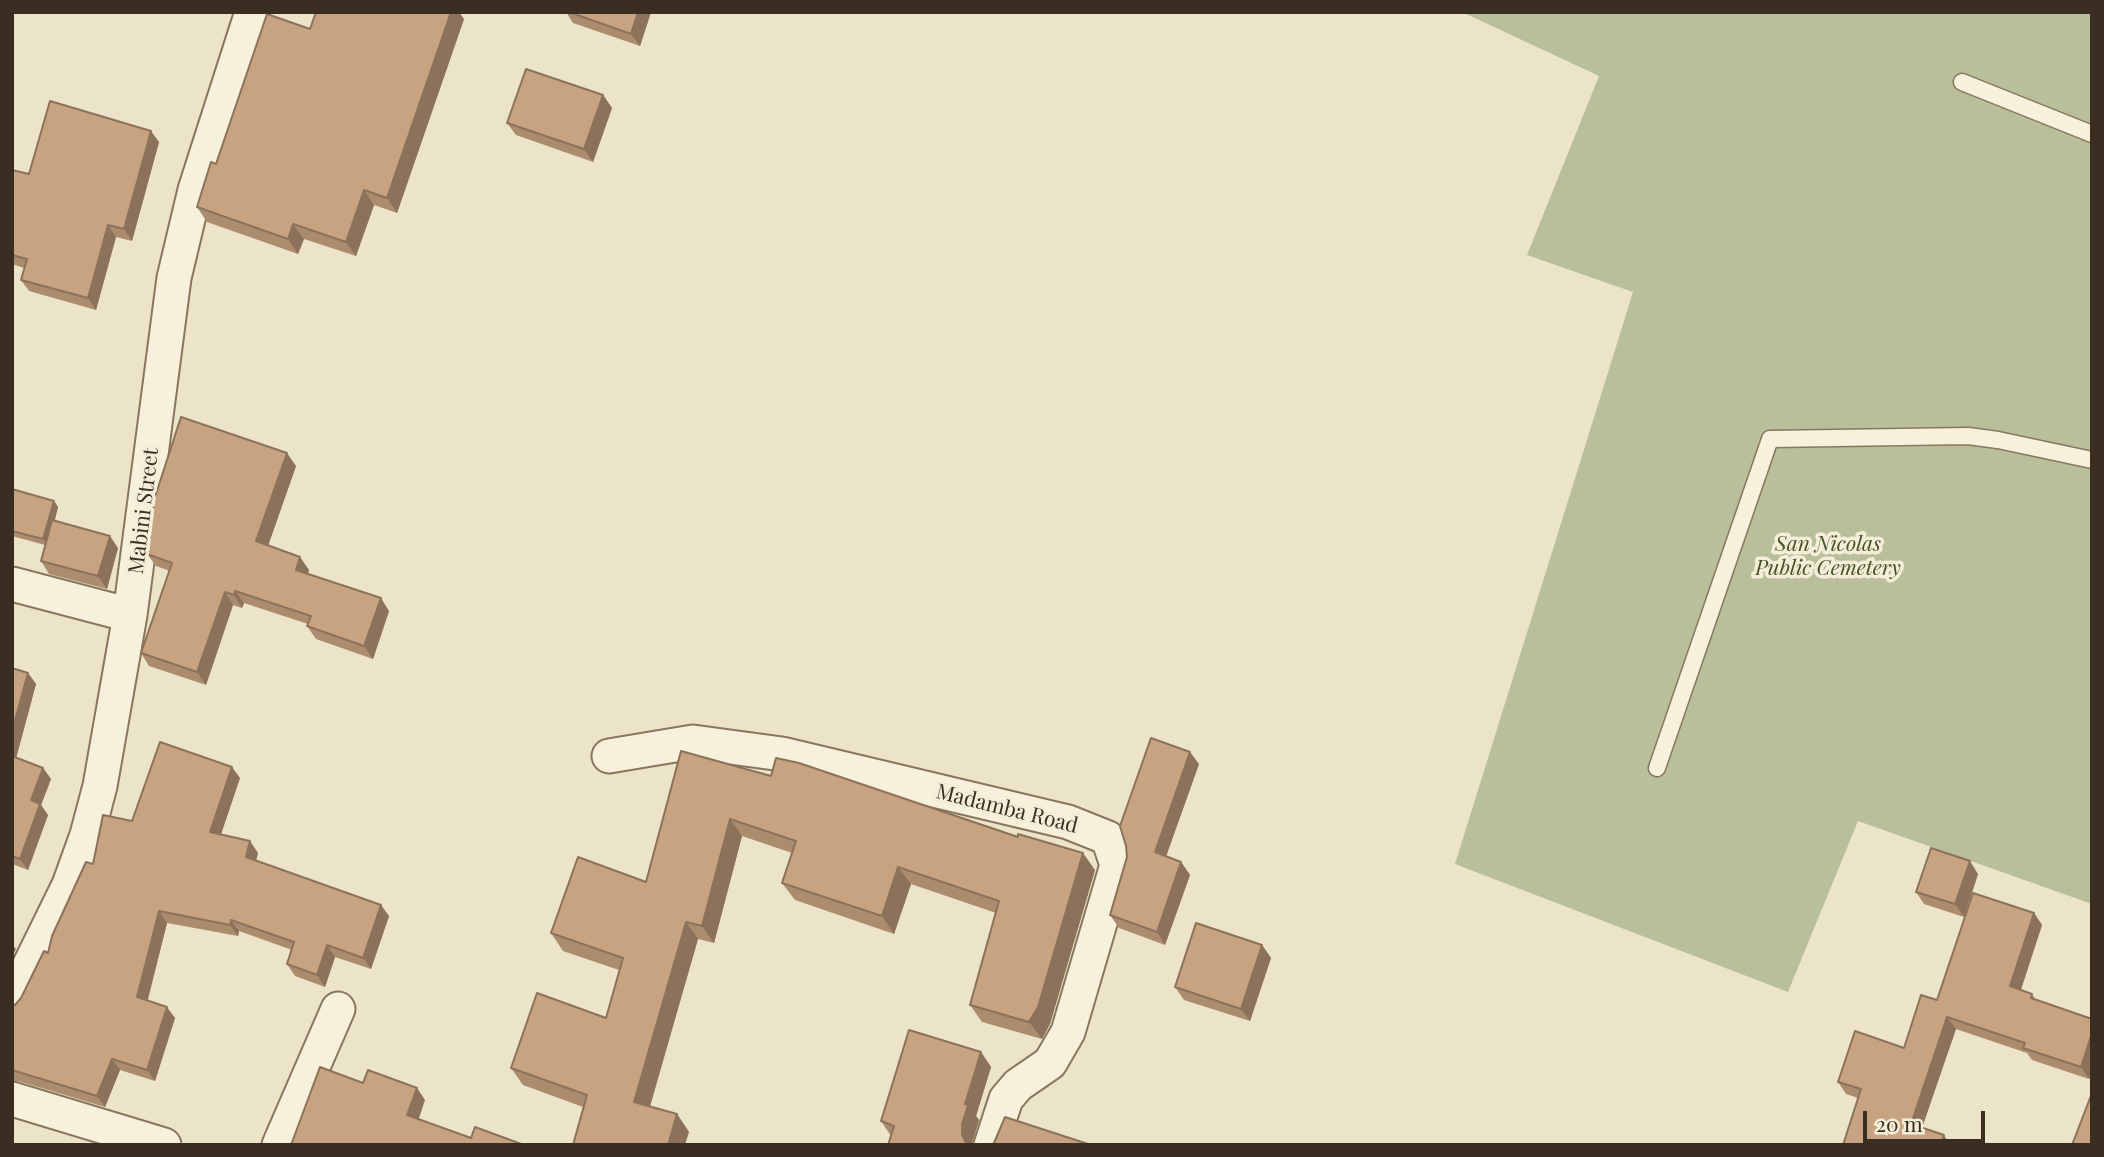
<!DOCTYPE html>
<html>
<head>
<meta charset="utf-8">
<style>
	body { margin:0 }
	#map { position:relative; width:2104px; height:1157px; overflow:hidden; background:#ece4c8; font-family:"Playfair Display",serif }
	canvas { display:block }
	.frame { position:absolute; inset:0; border:14px solid #392e21; pointer-events:none }
	.scale { position:absolute; left:1863px; top:1111px; width:122px; height:32px; box-sizing:border-box; border:4px solid #392e21; border-top:0; padding-left:9px; font-size:21px; line-height:24px; white-space:nowrap; color:#392e21; -webkit-text-stroke:5px #f4eed8; paint-order:stroke }
</style>
</head>
<body>
<div id="map">
<canvas width="2104" height="1157"></canvas>
<div class="frame"></div>
<div class="scale">20 m</div>
</div>
<script>
const c = document.querySelector('canvas').getContext('2d');
c.lineJoin = 'round';
function fillPath(path, color) { c.fillStyle = color; c.fill(path, 'evenodd'); }
const shape = rows => new Path2D(rows.map(r => 'M' + r).join(''));
function trace(path, color, width, dash) { c.strokeStyle = color; c.lineWidth = width; c.lineCap = dash ? 'butt' : 'round'; c.setLineDash(dash || []); c.stroke(path); }
function label(font, color, halo, rows, align = 'center') {
  c.font = font + ' "Playfair Display",serif'; c.lineWidth = 7; c.setLineDash([]); c.textBaseline = 'middle'; c.strokeStyle = halo; c.fillStyle = color; for (const [text, x, y, turn = 0] of rows) {
    c.save(); c.translate(x, y); c.rotate((+turn || 0) * Math.PI / 180); c.textAlign = isNaN(turn) ? turn : align; if (halo) c.strokeText(text, 0, 0); c.fillText(text, 0, 0); c.restore();
  }
}
fillPath(shape([
	[1462,12,2092,12,2092,904,1858,821,1788,992,1455,864,1633,292,1527,255,1599,76]
]), '#b9bf9b');
const lane = shape([
	[1962,82,2092,134],
	[1657,768,1770,439,1968,436,1998,440,2092,460]
]);
const street = shape([
	[12,584,130,615],
	[609,756,693,742,782,754,1068,822,1108,838,1117,865,1068,1032,1050,1063,1018,1085,1006,1099,991,1145],
	[12,1001,69,885,87,835,100,786,130,615,174,278,195,190,252,12],
	[12,1099,164,1145],
	[279,1145,338,1009]
]);
trace(lane, '#87775e', 19);
trace(street, '#87775e', 37);
trace(lane, '#f7f1db', 16);
trace(street, '#f7f1db', 33);
fillPath(shape([
	[566,12,651,12,640,46,573,23],
	[464,19,397,213,374,205,356,256,304,239,298,254,207,222,197,207,216,164,310,29],
	[603,95,612,108,593,162,516,135,507,123],
	[159,142,132,241,116,237,96,310,29,291,21,280,24,268,12,264,12,170,29,174],
	[296,466,268,546,309,570,308,574,389,611,373,659,316,639,307,626,308,624,244,603,242,608,233,605,206,685,149,666,141,653,170,571,156,566,147,554],
	[12,489,54,501,58,507,55,520,118,548,107,589,49,574,41,561,45,545,12,536],
	[12,668,28,673,36,684,16,758,43,768,51,779,41,805,48,815,28,870,12,864],
	[681,751,1095,870,1050,1024,1042,1039,982,1022,970,1005,996,913,911,884,894,934,795,900,782,883,792,853,742,836,714,943,698,939,650,1107,677,1114,689,1132,583,1107,523,1085,511,1068,606,1018,619,970,563,951,551,933,646,882],
	[1199,764,1166,856,1181,862,1190,875,1165,945,1119,928,1110,915],
	[240,778,221,834,258,853,256,860,389,916,371,969,335,957,325,987,295,976,287,964,292,950,239,931,238,936,167,923,148,1000,175,1018,155,1081,120,1070,105,1107,18,1081,12,1081,12,1006,15,1005,21,998,48,953,93,864,132,821],
	[1978,874,1964,917,1924,904,1916,892],
	[2034,913,2042,925,2021,990,2032,994,2036,1000,2092,1019,2092,1071,2089,1079,2032,1060,2027,1053,1956,1029,1922,1128,1950,1145,1858,1098,1846,1094,1838,1082,1904,1048],
	[1262,945,1271,958,1250,1021,1184,1000,1175,987],
	[981,1052,991,1067,976,1116,979,1120,973,1140,891,1136,881,1121]
]), '#ac8c6f');
fillPath(shape([
	[451,12,459,12,464,19,397,213,387,198],
	[638,12,651,12,640,46,631,34],
	[603,95,612,108,593,162,584,149],
	[151,131,159,142,132,241,124,229],
	[364,190,374,205,356,256,346,242],
	[293,224,304,239,298,254,288,239],
	[108,225,116,237,96,310,88,298],
	[287,453,296,466,265,554,256,541],
	[54,501,58,507,48,546,43,539],
	[110,536,118,548,107,589,98,576],
	[300,557,309,570,305,582,296,570],
	[235,591,244,603,242,608,234,595],
	[225,592,233,605,206,685,197,672],
	[381,598,389,611,373,659,364,646],
	[28,673,36,684,14,766,12,763,12,731],
	[1190,752,1199,764,1163,865,1155,852],
	[232,767,240,778,218,843,210,832],
	[43,768,51,779,41,805,48,815,28,870,20,859,31,800],
	[730,819,742,836,714,943,702,926],
	[250,841,258,853,254,868,246,857],
	[1083,853,1095,870,1050,1024,1042,1039,1029,1022],
	[1970,861,1978,874,1964,917,1955,904],
	[1181,862,1190,875,1165,945,1157,932],
	[898,867,911,884,894,934,882,916],
	[381,905,389,916,371,969,363,958],
	[159,911,167,923,145,1009,137,997],
	[2034,913,2042,925,2018,998,2010,986],
	[231,920,239,931,238,936,230,925],
	[686,922,698,939,646,1119,634,1102],
	[12,944,16,949,12,957],
	[327,945,335,957,325,987,317,975],
	[1262,945,1271,958,1250,1021,1241,1009],
	[167,1007,175,1018,155,1081,147,1070],
	[1947,1017,1956,1029,1919,1136,1911,1124],
	[2092,1033,2092,1071,2089,1079,2081,1067],
	[981,1052,991,1067,976,1116,979,1120,973,1140,972,1145,968,1145,962,1134,965,1104],
	[112,1059,120,1070,105,1107,97,1096],
	[417,1088,425,1100,416,1127,407,1115],
	[677,1114,689,1132,685,1145,668,1145],
	[1944,1135,1950,1145,1942,1145,1941,1143]
]), '#8c725a');
const building = shape([
	[316,12,451,12,387,198,364,190,346,242,293,224,288,239,197,207,211,162,216,164,267,14,310,29,316,12],
	[569,12,638,12,631,34,569,12],
	[526,69,603,95,584,149,507,123,526,69],
	[50,101,151,131,124,229,108,225,88,298,21,280,27,259,12,255,12,170,29,174,50,101],
	[181,417,287,453,256,541,300,557,296,570,381,598,364,646,307,626,311,616,235,591,234,595,225,592,197,672,141,653,172,563,147,554,154,500,181,417],
	[12,489,54,501,43,539,12,531,12,489],
	[52,520,110,536,98,576,41,561,52,520],
	[12,668,28,673,12,731,12,668],
	[1151,738,1190,752,1155,852,1181,862,1157,932,1110,915,1127,857,1126,846,1120,826,1151,738],
	[160,742,232,767,210,832,250,841,246,857,381,905,363,958,327,945,317,975,287,964,294,942,231,920,230,925,159,911,137,997,167,1007,147,1070,112,1059,97,1096,12,1070,12,1006,15,1005,21,998,44,951,48,953,52,936,86,862,93,864,103,815,132,821,160,742],
	[681,751,771,776,776,758,799,763,1018,837,1018,834,1083,853,1038,1007,1029,1022,970,1005,999,901,898,867,882,916,782,883,796,841,730,819,702,926,686,922,634,1102,677,1114,668,1145,573,1145,587,1095,511,1068,537,993,606,1018,623,958,551,933,578,857,646,882,681,751],
	[12,756,43,768,31,800,40,804,20,859,12,856,12,756],
	[1931,848,1970,861,1955,904,1916,892,1931,848],
	[1973,893,2034,913,2010,986,2032,994,2031,998,2092,1019,2092,1033,2081,1067,2023,1048,2025,1043,1947,1017,1911,1124,1944,1135,1941,1143,1946,1145,1843,1145,1861,1089,1838,1082,1855,1031,1904,1048,1921,995,1937,1000,1973,893],
	[1196,923,1262,945,1241,1009,1175,987,1196,923],
	[909,1030,981,1052,965,1104,968,1105,962,1124,962,1134,966,1143,969,1145,888,1145,894,1126,881,1121,909,1030],
	[320,1067,363,1083,368,1070,417,1088,407,1115,471,1138,475,1127,524,1145,291,1145,320,1067],
	[2092,1093,2092,1145,2072,1145,2092,1093],
	[1005,1117,1088,1144,1088,1145,991,1145,994,1143,1005,1117]
]);
fillPath(building, '#c8a381');
trace(building, '#8c725a', 2);
label('21px', '#392e21', '#f4eed8', [
	["Mabini Street",144,511,-83],
	["Madamba Road",1007,809,14]
]);
label('italic 21px', '#465429', '#f4eed8', [
	["San Nicolas",1828,544],
	["Public Cemetery",1828,568]
]);
</script>
</body>
</html>
